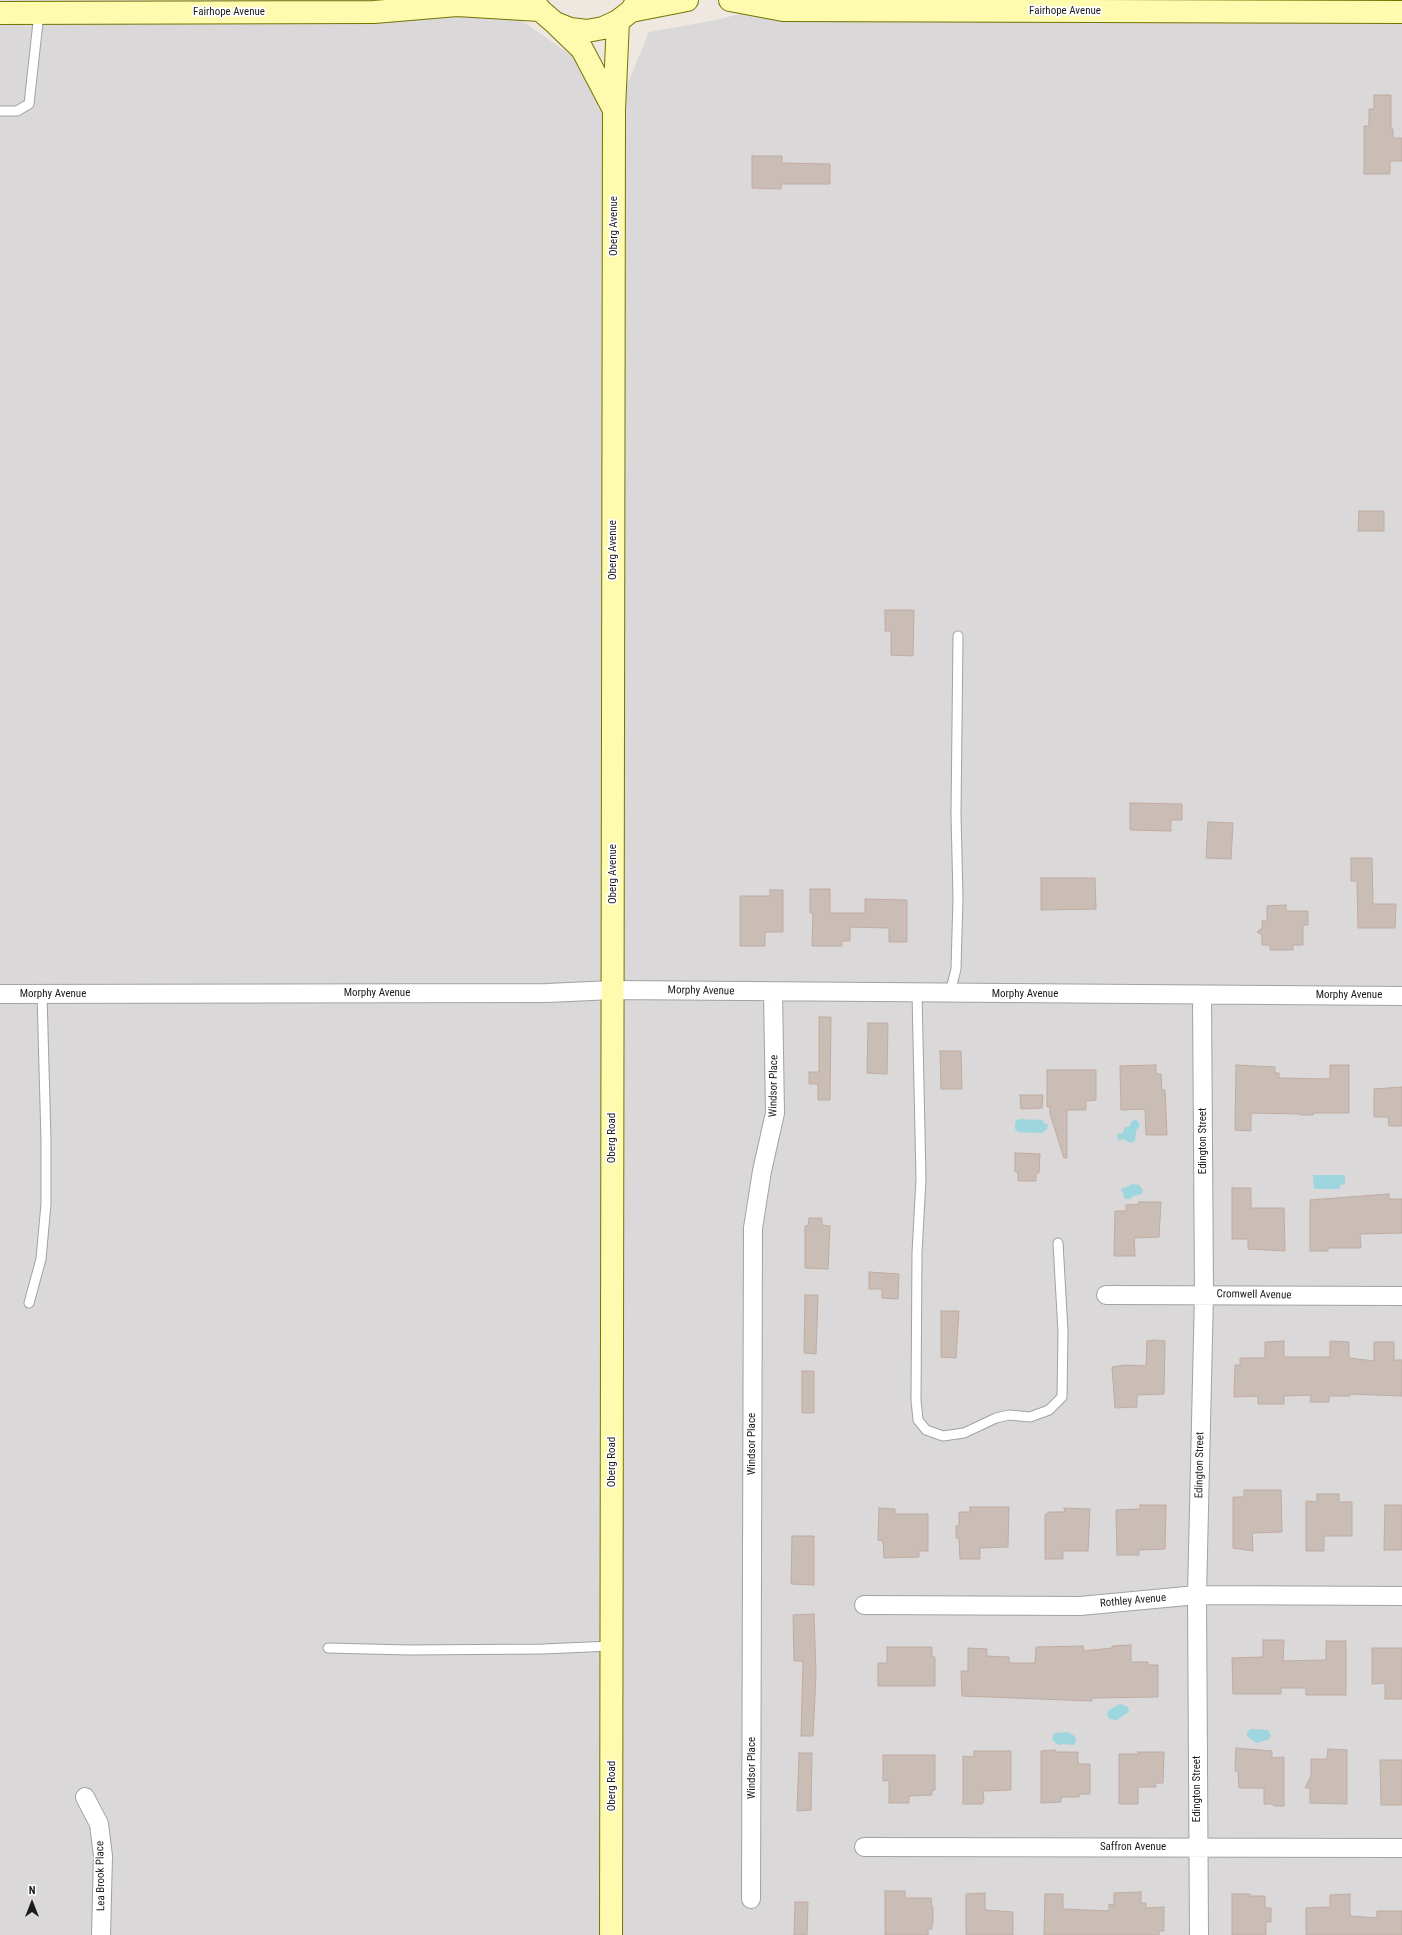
<!DOCTYPE html>
<html>
<head>
<meta charset="utf-8">
<style>
	body { margin:0 }
	#map { position:relative; width:1402px; height:1935px; overflow:hidden; background:#eee8e0; font-family:"Roboto Condensed",sans-serif }
	canvas { display:block }
	.north { position:absolute; left:12px; top:1883px; width:40px; height:40px; -webkit-text-stroke:3px #fff; paint-order:stroke; rotate:0deg; font-size:11px; font-weight:700; line-height:16px; text-align:center; color:#1b1b1b }
	.north::after { content:''; display:block; margin:auto; width:14px; height:18px; background:#1b1b1b; clip-path:polygon(50% 0,100% 100%,50% 72%,0 100%) }
</style>
</head>
<body>
<div id="map">
<canvas width="1402" height="1935"></canvas>
<div class="north">N</div>
</div>
<script>
const c = document.querySelector('canvas').getContext('2d');
c.lineJoin = 'round';
function fillPath(path, color) { c.fillStyle = color; c.fill(path, 'evenodd'); }
const shape = rows => new Path2D(rows.map(r => 'M' + r).join(''));
function trace(path, color, width, dash) { c.strokeStyle = color; c.lineWidth = width; c.lineCap = dash ? 'butt' : 'round'; c.setLineDash(dash || []); c.stroke(path); }
function label(font, color, halo, rows, align = 'center') {
  c.font = font + ' "Roboto Condensed",sans-serif'; c.lineWidth = 3.5; c.setLineDash([]); c.textBaseline = 'middle'; c.strokeStyle = halo; c.fillStyle = color; for (const [text, x, y, turn = 0] of rows) {
    c.save(); c.translate(x, y); c.rotate((+turn || 0) * Math.PI / 180); c.textAlign = isNaN(turn) ? turn : align; if (halo) c.strokeText(text, 0, 0); c.fillText(text, 0, 0); c.restore();
  }
}
fillPath(shape([
	[0,0,472,0,521,20,578,60,607,120,627,85,649,32,716,20,796,0,1402,0,1402,1935,0,1935]
]), '#dad8d8');
fillPath(shape([
	[1019,1119,1042,1120,1045,1124,1048,1124,1047,1129,1042,1133,1018,1132,1015,1129,1015,1122],
	[1136,1119,1140,1125,1136,1131,1135,1141,1130,1143,1123,1139,1118,1140,1117,1134,1123,1133,1124,1128,1130,1126,1131,1122],
	[1313,1175,1345,1175,1345,1184,1340,1185,1340,1189,1314,1189],
	[1133,1184,1139,1185,1143,1190,1142,1194,1133,1196,1130,1199,1125,1199,1121,1189],
	[1120,1704,1127,1706,1129,1711,1127,1713,1117,1720,1109,1719,1107,1713,1109,1710],
	[1251,1729,1268,1730,1271,1736,1268,1740,1256,1743,1247,1736,1247,1732],
	[1067,1732,1075,1736,1076,1740,1074,1745,1063,1744,1059,1745,1052,1740,1054,1733]
]), '#9dd6df');
const building = shape([
	[1374,95,1391,95,1391,129,1393,129,1393,138,1402,138,1402,161,1390,161,1390,174,1364,174,1364,126,1369,126,1369,109,1374,109,1374,95],
	[752,156,782,156,782,163,830,164,830,184,781,184,781,189,752,188,752,156],
	[1359,511,1384,511,1384,531,1358,531,1359,511],
	[885,610,914,610,913,656,891,655,891,631,885,631,885,610],
	[1130,803,1182,804,1182,820,1171,820,1171,831,1130,830,1130,803],
	[1208,822,1233,823,1231,859,1206,858,1208,822],
	[1351,858,1372,858,1373,904,1396,904,1395,928,1358,928,1357,881,1351,881,1351,858],
	[1041,878,1095,878,1096,909,1041,910,1041,878],
	[810,889,830,889,830,913,865,913,865,899,907,900,907,942,889,942,889,928,850,927,850,941,842,941,842,946,812,946,813,913,810,913,810,889],
	[770,890,783,890,783,932,765,932,765,946,740,946,740,896,770,896,770,890],
	[1286,905,1286,911,1308,911,1308,925,1303,925,1303,945,1293,945,1293,950,1270,950,1270,945,1262,945,1262,935,1257,932,1262,928,1262,921,1267,921,1267,906,1286,905],
	[819,1017,831,1017,830,1100,818,1100,818,1084,809,1084,809,1072,819,1072,819,1017],
	[868,1023,888,1023,887,1074,867,1073,868,1023],
	[940,1051,961,1051,962,1089,941,1089,940,1051],
	[1156,1065,1156,1074,1161,1074,1162,1090,1165,1090,1167,1135,1146,1135,1145,1109,1121,1110,1120,1066,1156,1065],
	[1236,1065,1275,1067,1275,1073,1279,1073,1279,1078,1330,1079,1330,1065,1349,1065,1349,1113,1313,1113,1313,1115,1300,1115,1300,1114,1251,1113,1251,1131,1235,1130,1236,1065],
	[1047,1070,1096,1070,1096,1100,1086,1101,1086,1110,1067,1110,1067,1158,1064,1158,1050,1114,1050,1107,1047,1107,1047,1070],
	[1402,1087,1402,1126,1389,1126,1388,1117,1374,1117,1374,1089,1402,1087],
	[1020,1095,1043,1095,1042,1108,1021,1109,1020,1095],
	[1015,1153,1040,1154,1039,1173,1036,1173,1036,1181,1018,1181,1018,1172,1015,1172,1015,1153],
	[1232,1188,1251,1188,1251,1208,1284,1208,1285,1251,1248,1249,1248,1239,1232,1239,1232,1188],
	[1389,1194,1389,1199,1402,1199,1402,1233,1360,1234,1361,1248,1328,1248,1328,1251,1310,1251,1310,1200,1389,1194],
	[1139,1202,1161,1202,1159,1237,1134,1238,1135,1256,1114,1256,1115,1211,1126,1211,1126,1205,1139,1204,1139,1202],
	[809,1218,822,1218,822,1225,830,1226,828,1269,805,1268,805,1226,808,1226,809,1218],
	[869,1272,899,1274,898,1299,882,1298,882,1289,869,1289,869,1272],
	[805,1295,818,1295,816,1354,804,1353,805,1295],
	[941,1311,959,1311,956,1358,941,1357,941,1311],
	[1154,1340,1165,1341,1164,1394,1137,1395,1137,1407,1115,1408,1112,1367,1125,1365,1146,1366,1147,1341,1154,1340],
	[1284,1341,1284,1357,1330,1357,1330,1341,1349,1342,1349,1358,1374,1361,1374,1342,1394,1342,1394,1360,1402,1360,1402,1396,1350,1394,1350,1396,1329,1396,1329,1402,1310,1402,1311,1395,1284,1396,1284,1404,1258,1404,1258,1396,1234,1397,1235,1365,1240,1365,1240,1358,1265,1358,1265,1342,1284,1341],
	[802,1371,814,1371,814,1413,802,1413,802,1371],
	[1244,1490,1281,1490,1282,1532,1252,1533,1253,1551,1233,1548,1233,1497,1244,1497,1244,1490],
	[1317,1494,1339,1494,1339,1502,1352,1502,1352,1536,1324,1536,1324,1551,1306,1551,1306,1501,1317,1502,1317,1494],
	[1140,1505,1166,1505,1165,1549,1139,1550,1139,1555,1117,1555,1116,1510,1140,1509,1140,1505],
	[1385,1505,1402,1505,1402,1550,1384,1550,1385,1505],
	[970,1507,1009,1507,1008,1547,980,1548,980,1559,960,1559,959,1538,956,1538,956,1526,959,1525,959,1512,970,1512,970,1507],
	[879,1508,895,1509,895,1514,928,1514,928,1551,919,1551,919,1557,884,1558,883,1541,878,1540,879,1508],
	[1064,1508,1090,1509,1088,1551,1063,1551,1063,1559,1045,1559,1045,1515,1049,1512,1065,1512,1064,1508],
	[792,1536,814,1536,814,1585,791,1584,792,1536],
	[814,1614,816,1674,813,1736,801,1736,803,1661,794,1661,793,1615,814,1614],
	[1263,1640,1284,1640,1283,1661,1326,1660,1326,1641,1346,1641,1346,1695,1306,1695,1306,1688,1281,1688,1281,1694,1233,1694,1232,1658,1263,1657,1263,1640],
	[1131,1645,1131,1662,1148,1662,1148,1665,1158,1665,1158,1697,1092,1698,1092,1701,962,1696,961,1671,968,1671,968,1648,987,1649,987,1656,1009,1657,1009,1663,1035,1663,1036,1647,1083,1646,1084,1651,1112,1648,1112,1646,1131,1645],
	[887,1647,932,1647,932,1657,935,1657,935,1686,878,1686,878,1663,887,1663,887,1647],
	[1372,1648,1402,1648,1402,1699,1385,1699,1385,1683,1372,1684,1372,1648],
	[1236,1748,1272,1751,1272,1758,1284,1757,1284,1806,1274,1806,1272,1804,1264,1804,1264,1788,1239,1788,1238,1771,1235,1771,1236,1748],
	[1328,1749,1347,1750,1347,1804,1310,1803,1310,1788,1305,1788,1311,1776,1311,1759,1327,1759,1328,1749],
	[1055,1750,1055,1752,1078,1752,1078,1764,1090,1764,1090,1794,1079,1794,1079,1797,1061,1797,1061,1802,1041,1803,1041,1751,1055,1750],
	[974,1751,1011,1751,1011,1790,983,1791,984,1801,982,1804,963,1804,963,1756,974,1757,974,1751],
	[1138,1752,1164,1752,1163,1783,1155,1783,1156,1787,1138,1787,1138,1804,1119,1804,1119,1754,1138,1754,1138,1752],
	[799,1753,812,1753,811,1810,797,1811,799,1753],
	[883,1755,935,1755,935,1790,932,1790,932,1795,909,1796,909,1803,889,1803,889,1780,883,1781,883,1755],
	[1380,1760,1402,1760,1402,1805,1381,1805,1380,1760],
	[885,1891,905,1891,905,1898,931,1898,932,1907,933,1907,933,1924,932,1924,932,1929,928,1929,928,1935,885,1935,885,1891],
	[1141,1892,1141,1903,1146,1903,1146,1908,1164,1907,1164,1931,1159,1931,1159,1935,1044,1935,1045,1894,1063,1894,1063,1909,1109,1911,1109,1904,1114,1905,1114,1893,1141,1892],
	[985,1893,985,1910,1013,1912,1013,1935,966,1935,966,1894,985,1893],
	[1232,1894,1250,1894,1250,1896,1265,1896,1265,1908,1271,1908,1271,1922,1266,1922,1266,1935,1232,1935,1232,1894],
	[1350,1894,1350,1916,1377,1918,1377,1911,1402,1911,1402,1935,1306,1935,1306,1908,1330,1907,1330,1895,1350,1894],
	[795,1902,808,1902,807,1935,794,1935,795,1902]
]);
fillPath(building, '#cabdb6');
trace(building, '#c0aca2', 1);
const lane = shape([
	[0,111,17,111,29,104,39,13],
	[917,993,921,1179,917,1253,916,1400,918,1420,926,1430,943,1436,964,1433,996,1418,1009,1415,1030,1417,1049,1410,1062,1397,1063,1332,1058,1243],
	[950,993,956,969,958,898,956,814,958,636],
	[29,1303,41,1259,46,1204,46,1141,42,994],
	[328,1648,409,1650,543,1649,612,1646]
]);
const street = shape([
	[0,994,547,993,613,990,1402,996],
	[1106,1295,1402,1296],
	[864,1605,1080,1606,1197,1595,1402,1596],
	[85,1797,99,1824,103,1856,101,1935],
	[864,1847,1402,1848],
	[751,1899,753,1228,762,1171,775,1113,773,992],
	[1199,1935,1197,1595,1204,1294,1202,995]
]);
const secondary = shape([
	[533,0,540,10,555,23,570,29,587,31,603,28,618,21,631,11,638,0],
	[730,0,783,10,1402,12],
	[631,11,687,0],
	[0,13,374,12,457,5,540,10],
	[557,25,582,49,614,110],
	[611,1935,614,110,618,21]
]);
trace(lane, '#a2a2a2', 11);
trace(street, '#a2a2a2', 20);
trace(secondary, '#737500', 24);
trace(lane, '#fff', 9);
trace(street, '#fff', 18);
trace(secondary, '#fefaae', 22);
label('11px', '#1b1b1b', '#fff', [
	["Fairhope Avenue",1065,11],
	["Fairhope Avenue",229,12],
	["Oberg Avenue",614,226,-90],
	["Oberg Avenue",613,550,-90],
	["Oberg Avenue",613,874,-90],
	["Morphy Avenue",701,991,1],
	["Morphy Avenue",377,993],
	["Morphy Avenue",53,994],
	["Morphy Avenue",1025,994],
	["Morphy Avenue",1349,995],
	["Windsor Place",774,1086,-89],
	["Oberg Road",612,1138,-90],
	["Edington Street",1203,1141,-90],
	["Cromwell Avenue",1254,1295,1],
	["Windsor Place",752,1444,-90],
	["Oberg Road",612,1462,-90],
	["Edington Street",1200,1465,-89],
	["Rothley Avenue",1133,1601,-5],
	["Windsor Place",752,1768,-90],
	["Oberg Road",612,1786,-90],
	["Edington Street",1197,1789,-90],
	["Saffron Avenue",1133,1847],
	["Lea Brook Place",101,1876,-91]
]);
</script>
</body>
</html>
